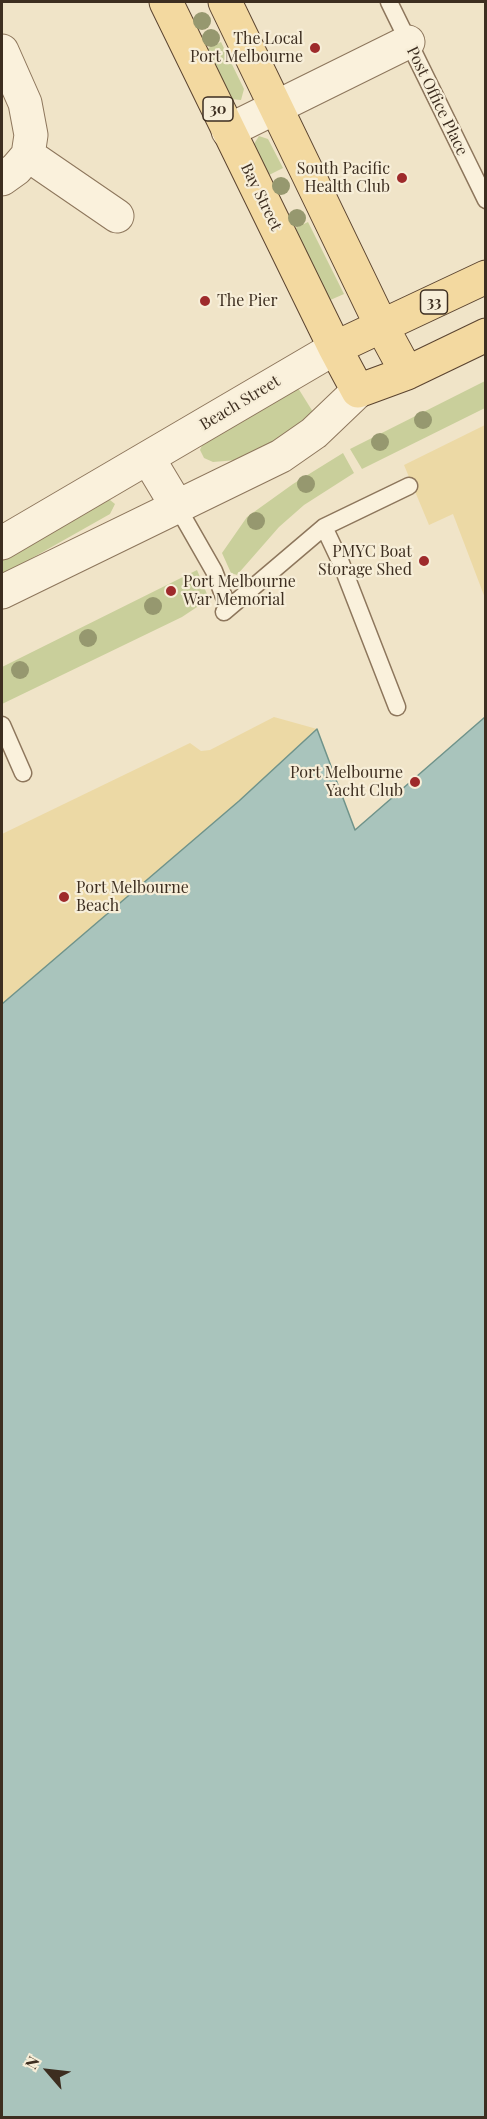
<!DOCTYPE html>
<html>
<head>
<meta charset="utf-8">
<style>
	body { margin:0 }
	#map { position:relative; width:487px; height:2119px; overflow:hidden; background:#f0e4c8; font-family:"Playfair Display",serif }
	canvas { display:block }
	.frame { position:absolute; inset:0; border:3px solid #3d2e20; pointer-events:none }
	.north { position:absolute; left:18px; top:2041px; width:60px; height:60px; -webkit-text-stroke:4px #f7eed8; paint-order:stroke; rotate:298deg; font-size:16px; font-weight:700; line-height:24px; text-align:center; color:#3d2e20 }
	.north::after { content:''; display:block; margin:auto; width:21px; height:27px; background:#3d2e20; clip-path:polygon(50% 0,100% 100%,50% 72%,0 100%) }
</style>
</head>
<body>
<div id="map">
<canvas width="487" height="2119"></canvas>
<div class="frame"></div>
<div class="north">N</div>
</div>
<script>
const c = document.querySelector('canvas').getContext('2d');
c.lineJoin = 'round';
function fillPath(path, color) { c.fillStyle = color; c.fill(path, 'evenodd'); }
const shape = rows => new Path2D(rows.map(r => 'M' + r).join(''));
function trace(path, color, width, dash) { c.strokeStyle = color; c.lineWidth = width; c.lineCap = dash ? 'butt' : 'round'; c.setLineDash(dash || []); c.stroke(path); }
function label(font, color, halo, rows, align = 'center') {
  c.font = font + ' "Playfair Display",serif'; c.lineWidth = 4.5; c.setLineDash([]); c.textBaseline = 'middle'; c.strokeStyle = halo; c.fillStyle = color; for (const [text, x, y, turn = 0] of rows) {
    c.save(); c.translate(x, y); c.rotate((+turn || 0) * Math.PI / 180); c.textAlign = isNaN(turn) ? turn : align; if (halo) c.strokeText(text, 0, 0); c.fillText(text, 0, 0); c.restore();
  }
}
fillPath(shape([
	[221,42,244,89,241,100,230,99,206,49],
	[259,136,268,139,283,168,267,176,252,147],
	[308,222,344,294,328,301,293,229],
	[485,381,485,408,362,469,350,449],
	[298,388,313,412,297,432,237,460,213,462,204,458,200,450,203,443],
	[343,453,354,473,304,505,279,527,237,575,231,573,222,553,247,517,293,484],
	[110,500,115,504,110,514,2,575,2,560,102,501],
	[197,570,209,599,182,617,2,704,2,667]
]), '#c9cf9b');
fillPath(shape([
	[485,425,485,598,453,514,429,525,404,465],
	[274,717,317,729,239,801,2,1004,2,834,190,743,201,751,210,750]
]), '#ecd9a5');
const water = shape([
	[485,717,485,2117,2,2117,2,1004,239,801,317,729,355,830,485,717]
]);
fillPath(water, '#a9c4bc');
trace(water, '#6f938a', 1.5);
const service = shape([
	[389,2,486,200],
	[178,508,214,571,224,597],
	[324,527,341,563,397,707],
	[224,612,324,527,409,486],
	[2,725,23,773]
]);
const minor = shape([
	[2,51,25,103,31,135,28,155,16,169,2,179],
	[228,131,408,42],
	[28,155,117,216]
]);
const tertiary = shape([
	[148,458,178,508],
	[2,543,335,348],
	[2,592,281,456,314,433,358,391]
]);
const primary = shape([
	[166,2,335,348,358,391,407,373,486,335],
	[225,2,382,327,407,373],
	[335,348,486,277]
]);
trace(service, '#8d765c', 19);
trace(minor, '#8d765c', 35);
trace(tertiary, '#8d765c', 35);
trace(primary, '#5b4430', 35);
trace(service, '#faf1dc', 16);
trace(minor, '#faf1dc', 33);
trace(tertiary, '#faf1dc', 33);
trace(primary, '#f3d9a0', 33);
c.fillStyle = '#96986f';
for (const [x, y] of [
	[202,21],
	[211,38],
	[281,186],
	[297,218],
	[423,420],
	[380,442],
	[306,484],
	[256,521],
	[153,606],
	[88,638],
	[20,670]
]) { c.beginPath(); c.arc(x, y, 9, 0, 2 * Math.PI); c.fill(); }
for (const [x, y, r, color] of [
	[315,48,6,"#9e2a2b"],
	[402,178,6,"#9e2a2b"],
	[205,301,6,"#9e2a2b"],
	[424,561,6,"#9e2a2b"],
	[171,591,6,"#9e2a2b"],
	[415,782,6,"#9e2a2b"],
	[64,897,6,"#9e2a2b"]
]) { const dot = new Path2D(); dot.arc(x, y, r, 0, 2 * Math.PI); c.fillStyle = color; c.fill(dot); trace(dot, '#f7eed8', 2); }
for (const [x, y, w] of [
	[218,109,30],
	[434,302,27]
]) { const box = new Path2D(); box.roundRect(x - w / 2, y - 12, w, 24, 4.5); c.fillStyle = '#f7eed8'; c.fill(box); trace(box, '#3d2e20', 1.5); }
label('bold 15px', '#3d2e20', null, [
	["30",218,109],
	["33",434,302]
]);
label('16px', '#3d2e20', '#f7eed8', [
	["The Local",303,39],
	["Port Melbourne",303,57],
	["South Pacific",390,169],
	["Health Club",390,187],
	["The Pier",217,301,"left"],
	["PMYC Boat",412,552],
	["Storage Shed",412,570],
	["Port Melbourne",183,582,"left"],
	["War Memorial",183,600,"left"],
	["Port Melbourne",403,773],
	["Yacht Club",403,791],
	["Port Melbourne",76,888,"left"],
	["Beach",76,906,"left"]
], 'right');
label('16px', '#3d2e20', '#f7eed8', [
	["Post Office Place",437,101,64],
	["Bay Street",261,197,64],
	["Beach Street",240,403,-31]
]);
</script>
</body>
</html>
